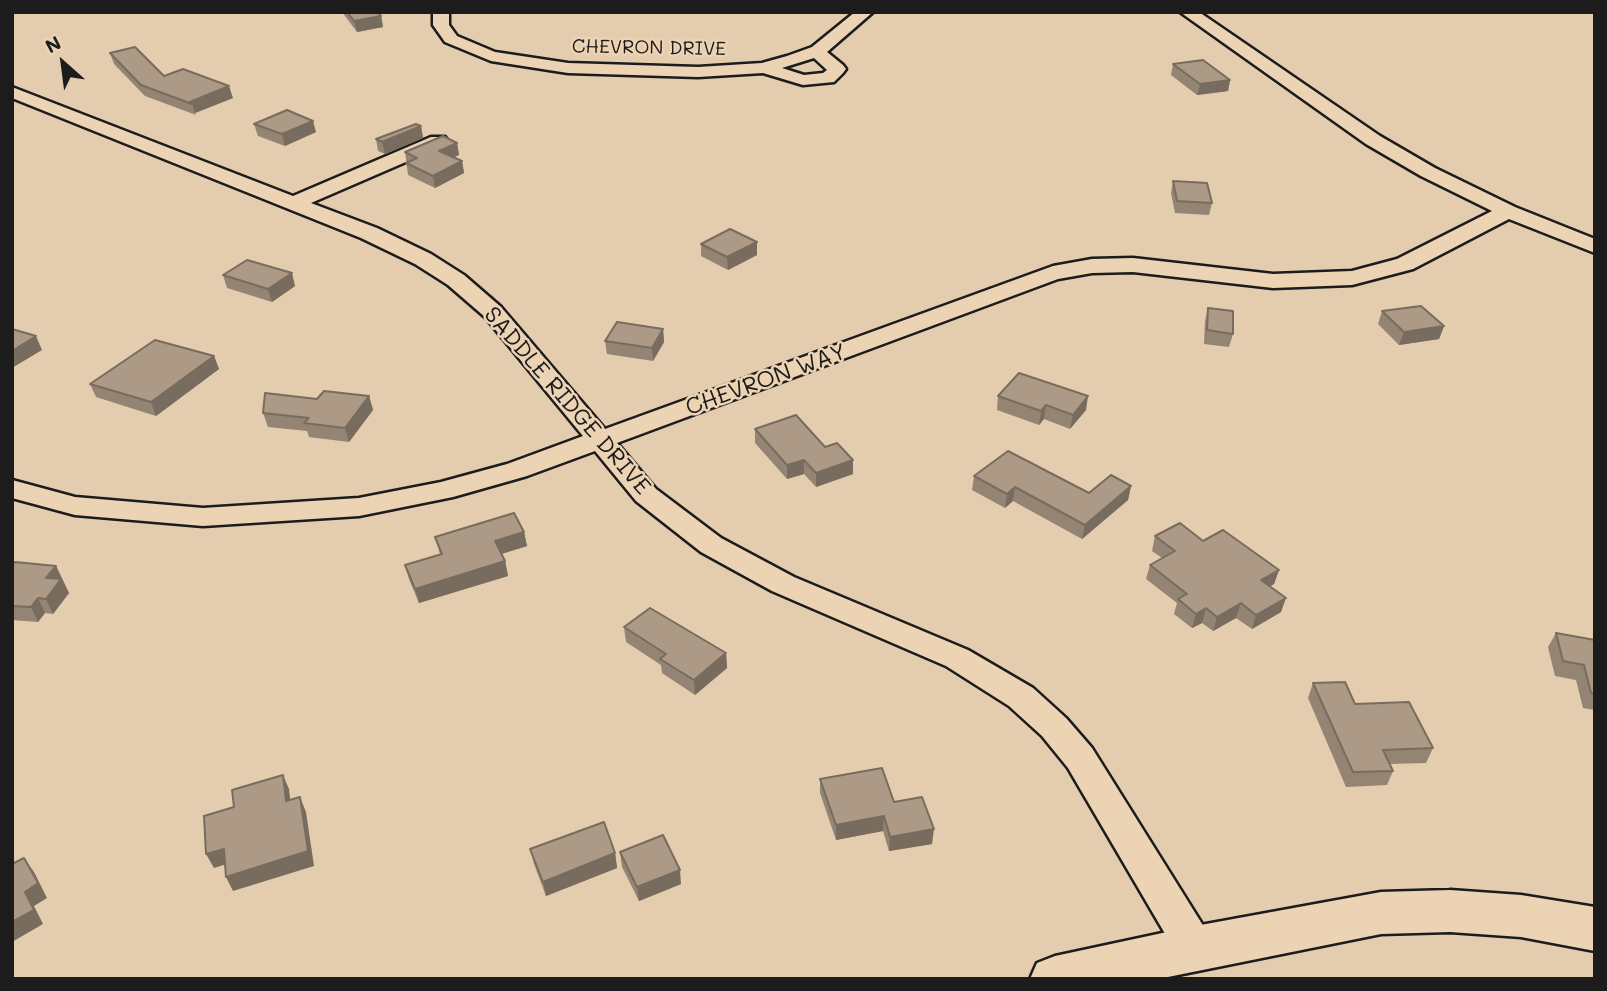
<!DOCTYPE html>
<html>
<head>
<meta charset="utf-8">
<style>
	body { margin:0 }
	#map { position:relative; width:1607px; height:991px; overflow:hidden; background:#e4ccae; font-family:Mali,sans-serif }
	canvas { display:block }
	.frame { position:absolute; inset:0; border:14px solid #1c1c1c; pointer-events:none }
	.north { position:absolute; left:28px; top:28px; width:70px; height:70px; -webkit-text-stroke:5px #ecd3b4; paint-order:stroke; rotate:332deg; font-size:19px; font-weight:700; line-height:28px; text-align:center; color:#1c1c1c }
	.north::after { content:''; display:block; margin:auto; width:24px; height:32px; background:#1c1c1c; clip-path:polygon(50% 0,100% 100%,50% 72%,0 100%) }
</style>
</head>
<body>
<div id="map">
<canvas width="1607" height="991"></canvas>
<div class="frame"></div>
<div class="north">N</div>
</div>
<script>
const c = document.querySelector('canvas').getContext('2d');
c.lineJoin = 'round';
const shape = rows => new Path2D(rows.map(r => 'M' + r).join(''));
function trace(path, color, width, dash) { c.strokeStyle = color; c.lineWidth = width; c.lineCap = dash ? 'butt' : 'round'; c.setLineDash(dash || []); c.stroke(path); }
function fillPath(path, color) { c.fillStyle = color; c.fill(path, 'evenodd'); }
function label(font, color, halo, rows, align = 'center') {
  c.font = font + ' Mali,sans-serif'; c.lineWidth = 5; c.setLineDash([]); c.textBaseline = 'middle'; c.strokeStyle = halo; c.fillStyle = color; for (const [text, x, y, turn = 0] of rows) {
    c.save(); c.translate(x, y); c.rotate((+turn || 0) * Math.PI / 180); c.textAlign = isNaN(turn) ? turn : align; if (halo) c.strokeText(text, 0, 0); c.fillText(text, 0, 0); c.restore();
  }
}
const minor = shape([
	[433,12,449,12,449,25,457,36,495,52,568,63,698,67,762,63,787,56,812,47,855,12,873,12,827,52,843,65,846,69,843,73,834,82,803,85,763,73,698,77,568,73,491,61,445,42,433,25,433,12],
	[814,58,827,70,823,73,804,75,782,68,814,58],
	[1180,12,1199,12,1380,136,1435,168,1515,207,1595,239,1595,253,1509,219,1413,269,1352,285,1273,288,1133,272,1092,273,1058,279,617,443,656,489,721,538,794,577,968,650,1033,688,1066,718,1092,748,1209,935,1215,948,1209,961,1195,966,1181,961,1068,768,1042,736,1009,706,946,666,772,591,701,552,636,501,595,451,527,476,453,497,359,516,203,526,75,515,12,498,12,480,75,497,203,508,359,498,441,482,507,464,583,436,485,317,448,285,415,264,361,238,12,98,12,87,293,196,431,137,445,137,448,141,445,145,311,203,377,228,431,254,464,275,501,307,605,429,1053,266,1092,259,1133,258,1273,274,1352,271,1397,259,1492,211,1421,176,1366,144,1180,12]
]);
const tertiary = shape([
	[1450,890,1521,895,1595,907,1595,951,1521,937,1450,932,1381,934,1158,979,1030,979,1037,963,1055,956,1195,926,1381,892,1450,890]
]);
trace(minor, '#1c1c1c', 5);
trace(tertiary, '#1c1c1c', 5);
fillPath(minor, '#ecd3b4');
fillPath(tertiary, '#ecd3b4');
fillPath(shape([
	[342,12,377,12,381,16,383,27,357,32],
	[110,53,164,76,233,98,195,113,196,115,145,96,114,64],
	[1173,64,1230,80,1228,91,1197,95,1171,75],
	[254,124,316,132,285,146,258,136],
	[421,126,423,138,385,154,378,151,376,139],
	[457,143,459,155,453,157,462,161,464,173,435,188,408,175,405,152],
	[1173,181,1212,203,1209,215,1175,213,1171,193],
	[701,244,757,255,728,270,701,256],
	[223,275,295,286,272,302,227,288],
	[1208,308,1233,334,1229,347,1204,344,1205,321],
	[1382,311,1444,326,1439,339,1399,345,1378,324],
	[663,329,664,342,653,361,607,354,605,341],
	[214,356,219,369,156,416,96,397,90,384],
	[369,396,373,410,349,442,309,437,307,431,268,427,263,413,317,399],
	[998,396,1086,410,1070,429,1044,419,1039,425,997,410],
	[755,429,825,447,853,474,816,487,804,474,787,479,755,443],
	[974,476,1089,493,1131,486,1128,500,1082,539,1013,501,1005,508,972,490],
	[524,532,527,546,501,554,505,561,508,576,419,603,409,579,405,565,440,554,435,537],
	[1155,536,1203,541,1279,570,1274,584,1270,586,1281,612,1252,629,1236,618,1213,631,1202,623,1192,628,1174,614,1177,603,1146,579,1150,565,1162,558,1152,551],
	[12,565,56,566,69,593,53,614,45,613,38,622,12,620],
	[624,627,726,653,727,668,695,695,662,673,661,665,626,642],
	[1556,633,1595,640,1595,710,1583,708,1576,680,1555,676,1548,647],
	[1313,683,1433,748,1426,763,1390,764,1393,771,1387,785,1346,787,1308,698],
	[820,779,894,802,932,844,889,851,883,831,836,840,820,793],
	[530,849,615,853,617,868,546,896,534,864],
	[620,852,681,884,639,901,622,867]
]), '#948473');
fillPath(shape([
	[381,16,383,27,357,32,354,21],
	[1230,80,1228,91,1197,95,1200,84],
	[229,86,233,98,195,113,192,104,190,102],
	[313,121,316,132,285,146,282,134],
	[421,126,423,138,385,154,382,142],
	[457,143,459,155,441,163,439,151],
	[462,161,464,173,435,188,433,176],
	[757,242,757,255,728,270,727,257],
	[292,273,295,286,272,302,268,289],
	[1444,326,1439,339,1399,345,1404,332],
	[663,329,664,342,653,361,652,348],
	[36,336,42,350,12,368,12,351],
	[214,356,219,369,156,416,151,402],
	[369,396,373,410,349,442,345,428],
	[1088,396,1086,410,1070,429,1073,415],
	[1046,405,1044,419,1039,425,1041,411],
	[804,460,804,474,787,479,787,465],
	[853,460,853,474,816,487,816,473],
	[1131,486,1128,500,1082,539,1085,525],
	[1015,487,1013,501,1005,508,1007,494],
	[524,532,527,546,498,555,495,541],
	[505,561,508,576,419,603,415,589],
	[56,566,69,593,53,614,46,599,46,578],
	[1279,570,1274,584,1257,594,1261,580],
	[38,598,45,613,38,622,31,607],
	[1286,598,1281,612,1252,629,1256,615],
	[1241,603,1236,618,1213,631,1217,617],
	[1206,608,1202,623,1192,628,1196,614],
	[726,653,727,668,695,695,694,680],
	[283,775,289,789,292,816,286,801],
	[300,797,306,812,314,866,233,891,226,877],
	[884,816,883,831,836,840,836,825],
	[934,829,932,844,889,851,890,837],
	[224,849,230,863,214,868,206,854],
	[615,853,617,868,546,896,543,882],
	[24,858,34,872,47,898,34,906,43,924,12,942,12,922],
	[680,870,681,884,639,901,637,887]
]), '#786c5e');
const building = shape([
	[347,12,377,12,381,16,354,21,347,12],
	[135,47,164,76,183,69,229,86,190,102,192,104,141,85,110,53,135,47],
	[1203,60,1230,80,1200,84,1173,64,1203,60],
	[287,110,313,121,282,134,254,124,287,110],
	[416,124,421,126,382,142,376,139,416,124],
	[443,136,457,143,439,151,462,161,433,176,406,163,417,158,405,152,443,136],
	[1173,181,1207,183,1212,203,1177,201,1173,181],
	[730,229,757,242,727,257,701,244,730,229],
	[247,260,292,273,268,289,223,275,247,260],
	[1421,306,1444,326,1404,332,1382,311,1421,306],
	[1208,308,1233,311,1233,334,1207,330,1208,308],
	[617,322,663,329,652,348,605,341,617,322],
	[12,329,36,336,12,351,12,329],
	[155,340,214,356,151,402,90,384,155,340],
	[1019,373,1088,396,1073,415,1046,405,1041,411,998,396,1019,373],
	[324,391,369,396,345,428,304,423,309,418,263,413,265,393,317,399,324,391],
	[796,415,825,447,837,443,853,460,816,473,804,460,787,465,755,429,796,415],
	[1008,451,1089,493,1111,475,1131,486,1085,525,1015,487,1007,494,974,476,1008,451],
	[514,513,524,532,495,541,505,561,415,589,405,565,442,554,435,537,514,513],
	[1180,523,1203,541,1223,530,1279,570,1261,580,1286,598,1256,615,1241,603,1217,617,1206,608,1196,614,1178,599,1187,594,1150,565,1175,551,1155,536,1180,523],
	[15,562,56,566,46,578,61,579,46,599,38,598,31,607,12,606,12,565,15,562],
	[650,608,726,653,694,680,660,659,666,654,624,627,650,608],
	[1556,633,1595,640,1595,694,1591,693,1584,665,1563,661,1556,633],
	[1345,682,1355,704,1409,702,1433,748,1383,750,1393,771,1353,772,1313,683,1345,682],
	[882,768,894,802,922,797,934,829,890,837,884,816,836,825,820,779,882,768],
	[283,775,286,801,300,797,308,851,226,877,224,849,206,854,204,816,234,807,232,790,283,775],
	[604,822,615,853,543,882,530,849,604,822],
	[663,835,680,870,637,887,620,852,663,835],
	[24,858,38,883,25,892,34,910,12,922,12,864,24,858]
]);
fillPath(building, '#ac9a86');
trace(building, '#786c5e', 2);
label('19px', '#1c1c1c', '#ecd3b4', [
	["CHEVRON DRIVE",649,48,1]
]);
label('23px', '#1c1c1c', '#ecd3b4', [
	["CHEVRON WAY",766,380,-20],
	["SADDLE RIDGE DRIVE",567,401,49]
]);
</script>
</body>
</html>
